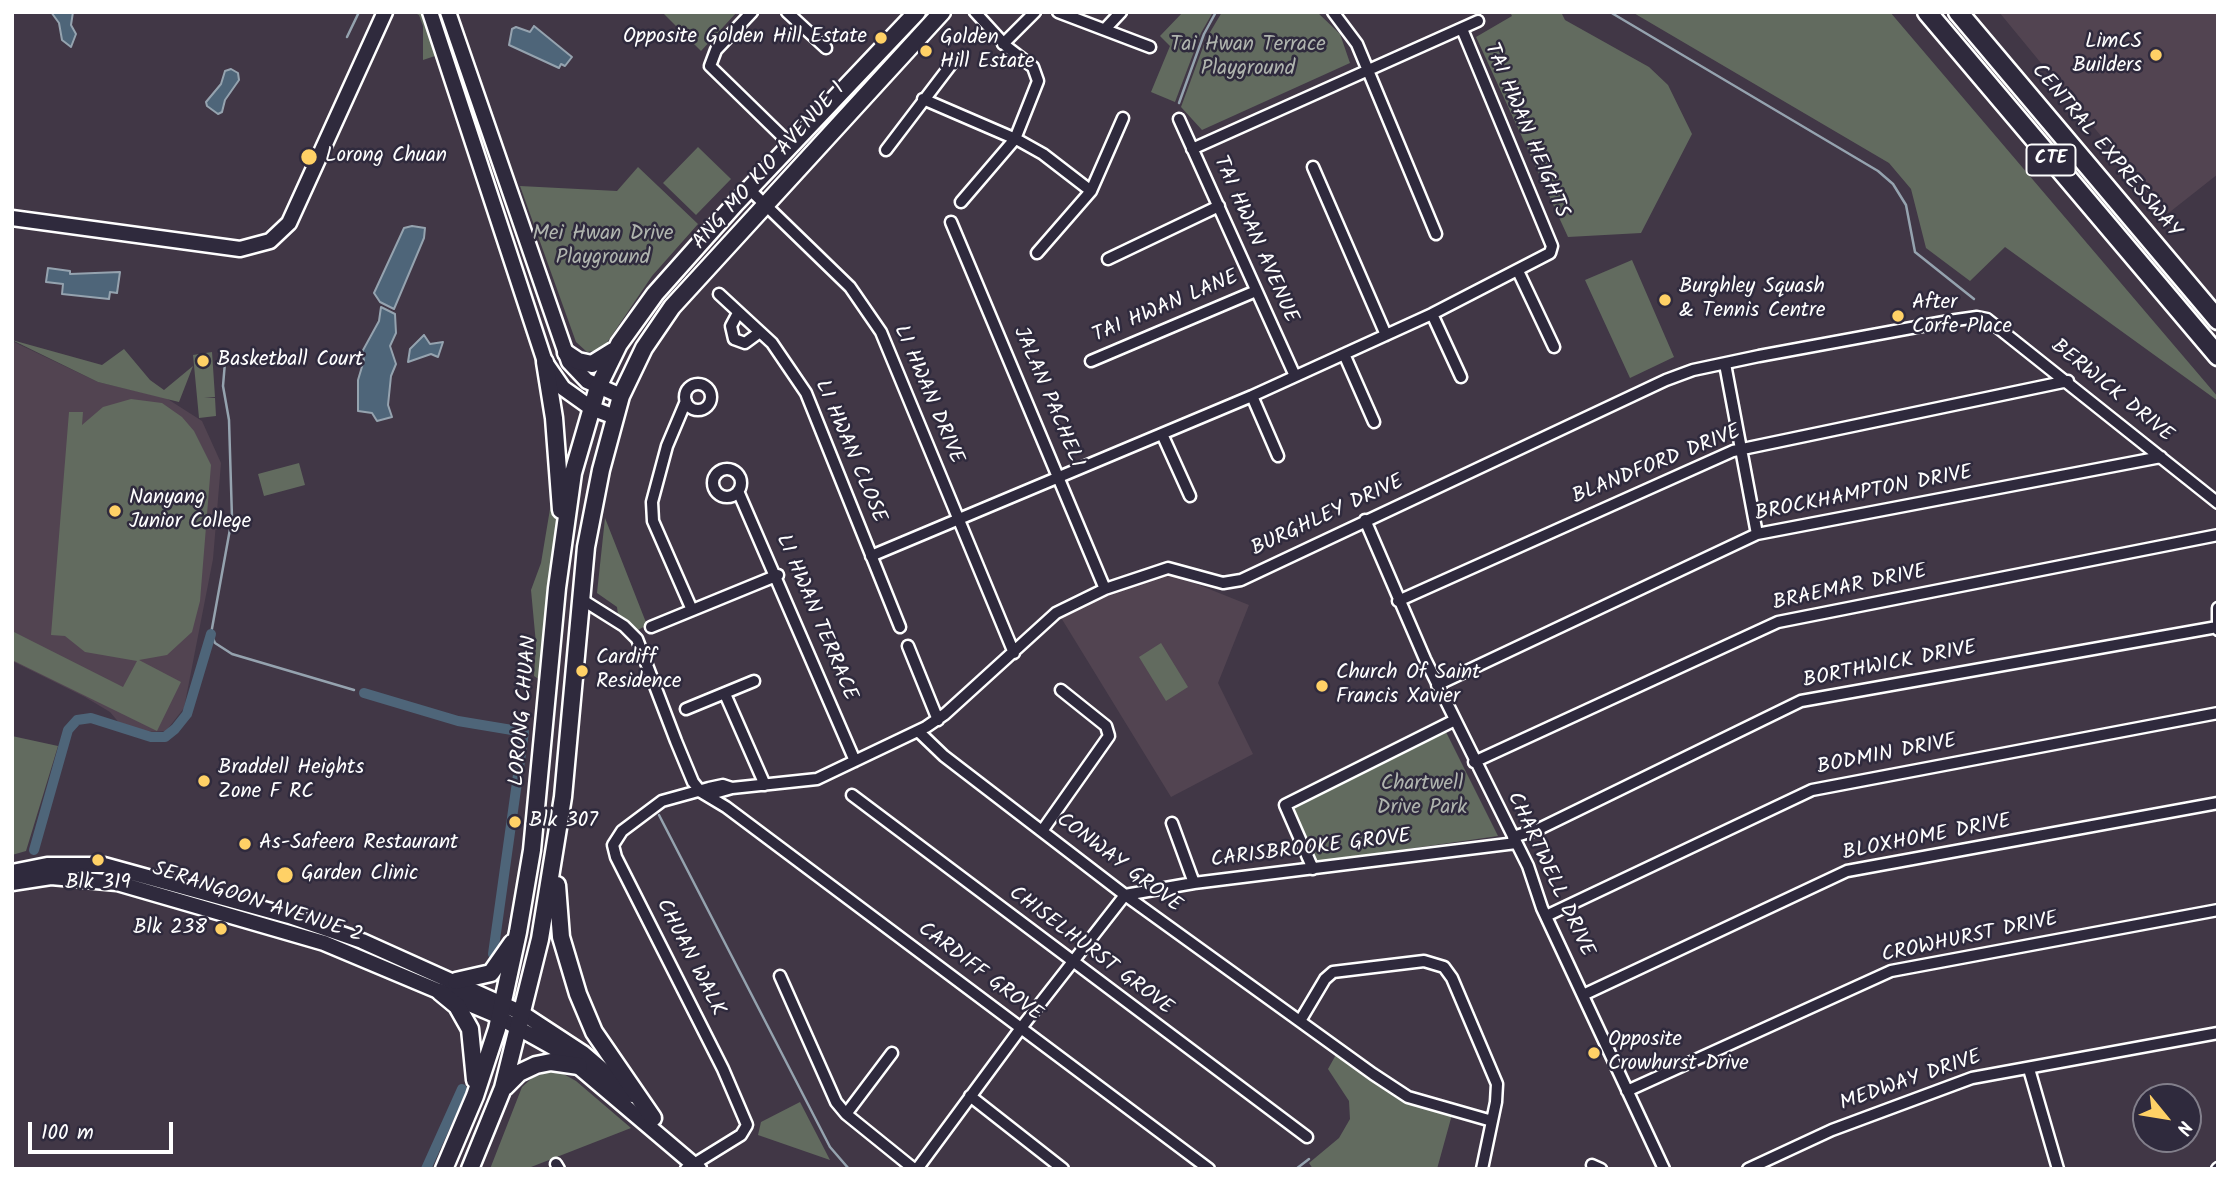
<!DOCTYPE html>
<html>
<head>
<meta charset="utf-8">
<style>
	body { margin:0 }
	#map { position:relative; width:2230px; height:1181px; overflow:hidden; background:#413746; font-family:Kalam,sans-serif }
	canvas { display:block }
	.frame { position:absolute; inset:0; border:14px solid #fff; pointer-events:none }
	.north { position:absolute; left:2132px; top:1083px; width:70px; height:70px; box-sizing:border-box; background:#2f2a3d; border:2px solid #827f8b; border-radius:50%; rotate:120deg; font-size:19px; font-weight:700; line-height:28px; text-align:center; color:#fff }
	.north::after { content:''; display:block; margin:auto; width:24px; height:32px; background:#ffd166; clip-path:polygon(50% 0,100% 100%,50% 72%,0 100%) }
	.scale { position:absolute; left:28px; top:1122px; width:145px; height:32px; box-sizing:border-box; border:4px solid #fff; border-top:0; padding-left:9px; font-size:21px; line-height:24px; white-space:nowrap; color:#fff; -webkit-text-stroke:5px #2f2a3d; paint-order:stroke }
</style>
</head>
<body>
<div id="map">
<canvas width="2230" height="1181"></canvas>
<div class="frame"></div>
<div class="north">N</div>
<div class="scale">100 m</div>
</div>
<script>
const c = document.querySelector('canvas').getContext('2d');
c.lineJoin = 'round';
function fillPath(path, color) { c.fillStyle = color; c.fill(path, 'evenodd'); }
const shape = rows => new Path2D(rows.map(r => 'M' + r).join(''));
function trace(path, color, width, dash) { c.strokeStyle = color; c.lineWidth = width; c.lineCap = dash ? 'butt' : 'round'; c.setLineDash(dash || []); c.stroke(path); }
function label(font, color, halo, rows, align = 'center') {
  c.font = font + ' Kalam,sans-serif'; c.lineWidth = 5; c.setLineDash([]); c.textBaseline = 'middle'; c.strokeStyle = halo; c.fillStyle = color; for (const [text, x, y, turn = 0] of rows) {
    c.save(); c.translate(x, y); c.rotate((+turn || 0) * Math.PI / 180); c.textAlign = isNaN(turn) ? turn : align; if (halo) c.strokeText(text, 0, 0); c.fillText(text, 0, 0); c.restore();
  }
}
fillPath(shape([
	[1999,12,2218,12,2218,174,2166,215],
	[12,341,98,382,166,398,202,421,221,463,213,559,184,708,166,731,146,732,121,725,110,712,85,697,12,661],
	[1161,573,1169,573,1249,605,1218,683,1253,754,1171,797,1060,616]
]), '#524451');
fillPath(shape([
	[413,12,426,12,444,53,423,60,423,26,419,15],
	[662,12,737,12,701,51],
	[1183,12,1213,12,1201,33,1175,102,1151,92,1170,46,1160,36],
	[1222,12,1317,12,1340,34,1350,63,1202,130,1181,107,1206,39],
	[1510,12,1561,12,1565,20,1649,67,1668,85,1692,134,1641,233,1568,237,1476,37,1512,16],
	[1632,12,1890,12,2218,397,2218,401,2005,247,1970,281,1926,248,1911,189,1889,163],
	[698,147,731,179,696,215,663,183],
	[638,167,698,224,652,276,602,350,587,352,576,342,520,186,617,191],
	[1632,260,1674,357,1630,378,1585,280],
	[12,340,102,365,124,349,150,380,164,390,193,366,179,402,98,382],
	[212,352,215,397,204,398,215,398,216,416,199,418,193,355],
	[131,399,162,403,182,417,194,431,211,465,200,601,192,632,167,655,139,660,181,682,157,731,12,660,12,631,123,687,137,661,85,652,65,636,51,635,69,412,83,412,82,425,103,407],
	[299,463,305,485,264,496,258,474],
	[563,490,546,684,534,676,536,644,531,590,541,563,552,497],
	[605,518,647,625,638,630,618,615,617,607,597,593],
	[1161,643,1188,687,1166,701,1139,657],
	[1445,730,1498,836,1317,862,1294,813,1294,806],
	[12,736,58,746,26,851,12,855],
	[1338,1051,1398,1094,1453,1111,1437,1169,1313,1169,1309,1163,1339,1138,1350,1119,1349,1101,1328,1069],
	[550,1071,560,1072,576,1081,631,1128,526,1169,490,1169,522,1087,532,1078],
	[800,1102,830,1160,758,1135,761,1122]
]), '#626b5f');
const water = shape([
	[51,12,73,12,71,25,76,34,71,47,62,40,59,23,51,12],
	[534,26,572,57,565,66,561,64,559,68,509,45,512,29,516,27,530,32,534,26],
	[231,69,238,73,239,80,225,100,222,112,218,114,207,106,206,102,221,84,225,71,231,69],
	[412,226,425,228,424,238,394,309,380,302,374,293,404,228,412,226],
	[48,268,70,271,70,274,120,272,117,293,110,292,109,299,62,294,63,284,46,282,48,268],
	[381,307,395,314,396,333,390,346,396,364,391,376,388,405,392,417,377,421,372,413,358,411,358,380,364,360,362,352,379,321,381,307],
	[424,335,430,344,443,342,438,357,431,354,408,362,410,349,424,335]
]);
fillPath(water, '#4e6579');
trace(water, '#95a3af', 2);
trace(shape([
	[1610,12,1878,171,1893,184,1906,205,1915,252,1974,299],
	[347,37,359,12],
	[1179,103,1204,34,1216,12],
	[226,350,223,386,229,420,232,518,211,634,215,643,232,654,354,690],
	[659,815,830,1147,849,1169],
	[1296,1169,1309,1159]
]), '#95a3af', 2.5);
trace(shape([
	[364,693,458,721,524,732,493,954],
	[34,850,68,730,77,720,91,718,151,737,165,737,175,729,187,714,211,634],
	[426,1169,462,1089]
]), '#4e6579', 10);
const street = shape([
	[752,12,716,50,710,66,791,145],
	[787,12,826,48],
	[1058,12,1150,47],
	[1333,12,1357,44,1436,234],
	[1105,29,1121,12],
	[1003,44,1035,12],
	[923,99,1018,140,1043,154,1091,191],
	[1179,119,1295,376],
	[1192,149,1478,21],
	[886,150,953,62],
	[1313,167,1386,335],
	[749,189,850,287,881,332,1014,653],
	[961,202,1015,139,1038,81,1033,67,1007,47,975,12],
	[951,222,1105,589],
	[1037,253,1091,191,1123,118],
	[1108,259,1219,206],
	[1518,271,1554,347],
	[719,294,772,343,806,393,900,627],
	[738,313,731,326,734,339,745,343,760,332],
	[1432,314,1461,377],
	[1344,354,1374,422],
	[1091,361,1256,291],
	[1725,364,1757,534],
	'685 397a13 13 0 1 1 26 0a13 13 0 1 1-26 0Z',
	[1252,396,1278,456],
	[686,401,667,446,652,502,653,521,692,610],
	[1162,434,1190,496],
	'713 483a14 14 0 1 1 28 0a14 14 0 1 1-28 0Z',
	[738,491,855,761],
	[1365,520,1425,659,1528,866,1542,908,1664,1169],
	[871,556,1252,396,1432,314,1550,253,1552,246,1462,29],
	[581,599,624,626,637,639,676,741,693,782,701,792,726,807,1209,1169],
	[1398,601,1733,451,2068,381],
	[2218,608,2218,630],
	[651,627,778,575],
	[908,646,938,720],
	[1437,685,1757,534,2161,457],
	[725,694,765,785],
	[686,709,754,681],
	[918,731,944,756,1125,895,1373,1074,1408,1097,1492,1121],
	[1474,762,1778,622,2218,535],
	[701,792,711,794,732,788,817,779,926,727,945,714,1056,613,1105,589,1168,568,1223,583,1241,580,1666,380,1693,370,1759,356,1949,321,1977,317,1987,319,2218,503],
	[852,795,1307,1137],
	[1172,823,1194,883],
	[1042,831,1109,736,1106,726,1061,690],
	[1513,837,1539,829,1801,701,2217,627],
	[1313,869,1285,805,1453,721],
	[1546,916,1812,790,2218,713],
	[780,976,836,1102,846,1114,914,1169],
	[1583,995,1847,871,2218,803],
	[1300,1021,1325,979,1333,972,1424,961,1444,967,1452,978,1497,1084,1496,1102,1482,1169],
	[2029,1069,2058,1169],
	[1627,1091,1891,971,2218,910],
	[970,1096,1063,1169],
	[846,1114,892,1053],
	[556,1164,559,1169],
	[1592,1165,1601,1169],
	[686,1169,741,1135,747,1125,723,1069,616,857,613,845,622,831,662,801,709,788,723,785,732,788],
	[917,1169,1021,1028,1125,895,1194,883,1516,843],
	[1748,1169,1832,1130,1972,1078,2218,1033],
	[2217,1169,2218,1168]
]);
const secondary = shape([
	[430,12,545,362,563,388,591,408,615,417],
	[448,12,569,362,587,381,621,396],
	[12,218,240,249,270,241,289,223,385,12],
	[12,872,47,865,104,865,289,916,362,941,522,1013,583,1053,632,1095],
	[12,883,51,877,117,883,324,943,455,998,493,1014,561,1052,699,1169]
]);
const primary = shape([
	[566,353,578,361,592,364,613,351],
	[545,362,554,418,561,510],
	[557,885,561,937,578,994,594,1032,653,1118],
	[456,981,491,973,512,943],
	[440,992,457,1006,470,1029,475,1080],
	[505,1087,519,1073,536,1065,551,1062,579,1066],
	[444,1169,475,1096,497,1029,518,932,532,850,557,588,573,473,598,387,619,344,655,294,736,203,917,12],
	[470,1169,503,1088,540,939,563,797,586,547,601,470,621,396,644,348,672,307,942,12]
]);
const highway = shape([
	[1927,12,2218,356],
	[1958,12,2218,320]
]);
trace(street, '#fff', 15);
trace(secondary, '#fff', 19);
trace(primary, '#fff', 21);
trace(highway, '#fff', 23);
trace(street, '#2f2a3d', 10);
trace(secondary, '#2f2a3d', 14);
trace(primary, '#2f2a3d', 16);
trace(highway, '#2f2a3d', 18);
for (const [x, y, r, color] of [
	[881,38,7,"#ffd166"],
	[926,51,7,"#ffd166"],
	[2156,55,7,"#ffd166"],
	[309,157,9,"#ffd166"],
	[1665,300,7,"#ffd166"],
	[1898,316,7,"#ffd166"],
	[203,361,7,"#ffd166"],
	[115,511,7,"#ffd166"],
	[582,671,7,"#ffd166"],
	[1322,686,7,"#ffd166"],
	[204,781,7,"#ffd166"],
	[515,822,7,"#ffd166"],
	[245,844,7,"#ffd166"],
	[98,860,7,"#ffd166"],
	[285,875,9,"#ffd166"],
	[221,929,7,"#ffd166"],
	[1594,1053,7,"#ffd166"]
]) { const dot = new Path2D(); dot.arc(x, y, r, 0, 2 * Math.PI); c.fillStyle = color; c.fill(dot); trace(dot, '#2f2a3d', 2.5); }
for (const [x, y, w] of [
	[2051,160,49]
]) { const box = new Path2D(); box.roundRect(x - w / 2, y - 15.5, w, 31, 5); c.fillStyle = '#2f2a3d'; c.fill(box); trace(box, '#fff', 2); }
label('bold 19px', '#fff', null, [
	["CTE",2051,160]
]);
label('21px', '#fff', '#2f2a3d', [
	["Opposite Golden Hill Estate",867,38,"right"],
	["Golden",940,39],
	["Hill Estate",940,63],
	["LimCS",2142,43,"right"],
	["Builders",2142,67,"right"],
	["Lorong Chuan",325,157],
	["Burghley Squash",1679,288],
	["& Tennis Centre",1679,312],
	["After",1912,304],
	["Corfe Place",1912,328],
	["Basketball Court",217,361],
	["Nanyang",129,499],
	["Junior College",129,523],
	["Cardiff",596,659],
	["Residence",596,683],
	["Church Of Saint",1336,674],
	["Francis Xavier",1336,698],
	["Braddell Heights",218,769],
	["Zone F RC",218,793],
	["Blk 307",529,822],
	["As-Safeera Restaurant",259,844],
	["Garden Clinic",301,875],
	["Blk 319",98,884,"center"],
	["Blk 238",207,929,"right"],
	["Opposite",1608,1041],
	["Crowhurst Drive",1608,1065]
], 'left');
label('21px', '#b0b5af', '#2f2a3d', [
	["Tai Hwan Terrace",1248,46],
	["Playground",1248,70],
	["Mei Hwan Drive",603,235],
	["Playground",603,259],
	["Chartwell",1422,785],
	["Drive Park",1422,809]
]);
label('21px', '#fff', '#2f2a3d', [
	["TAI HWAN HEIGHTS",1525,131,67],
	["CENTRAL EXPRESSWAY",2105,152,50],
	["ANG MO KIO AVENUE 1",770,167,-48],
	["TAI HWAN AVENUE",1254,240,66],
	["TAI HWAN LANE",1166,308,-23],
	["BERWICK DRIVE",2111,392,39],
	["LI HWAN DRIVE",927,395,67],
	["JALAN PACHELI",1047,398,67],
	["LI HWAN CLOSE",849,452,67],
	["BLANDFORD DRIVE",1657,466,-22],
	["BROCKHAMPTON DRIVE",1864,495,-11],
	["BURGHLEY DRIVE",1328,517,-25],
	["BRAEMAR DRIVE",1850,589,-12],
	["LI HWAN TERRACE",815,618,67],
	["BORTHWICK DRIVE",1890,666,-11],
	["LORONG CHUAN",525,711,-85],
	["BODMIN DRIVE",1887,756,-11],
	["BLOXHOME DRIVE",1927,839,-11],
	["CARISBROOKE GROVE",1311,850,-7],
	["CONWAY GROVE",1118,864,37],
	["CHARTWELL DRIVE",1549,875,65],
	["SERANGOON AVENUE 2",257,904,18],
	["CROWHURST DRIVE",1970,939,-12],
	["CHISELHURST GROVE",1090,952,37],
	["CHUAN WALK",689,958,63],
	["CARDIFF GROVE",979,973,37],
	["MEDWAY DRIVE",1911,1082,-19]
]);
</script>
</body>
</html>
